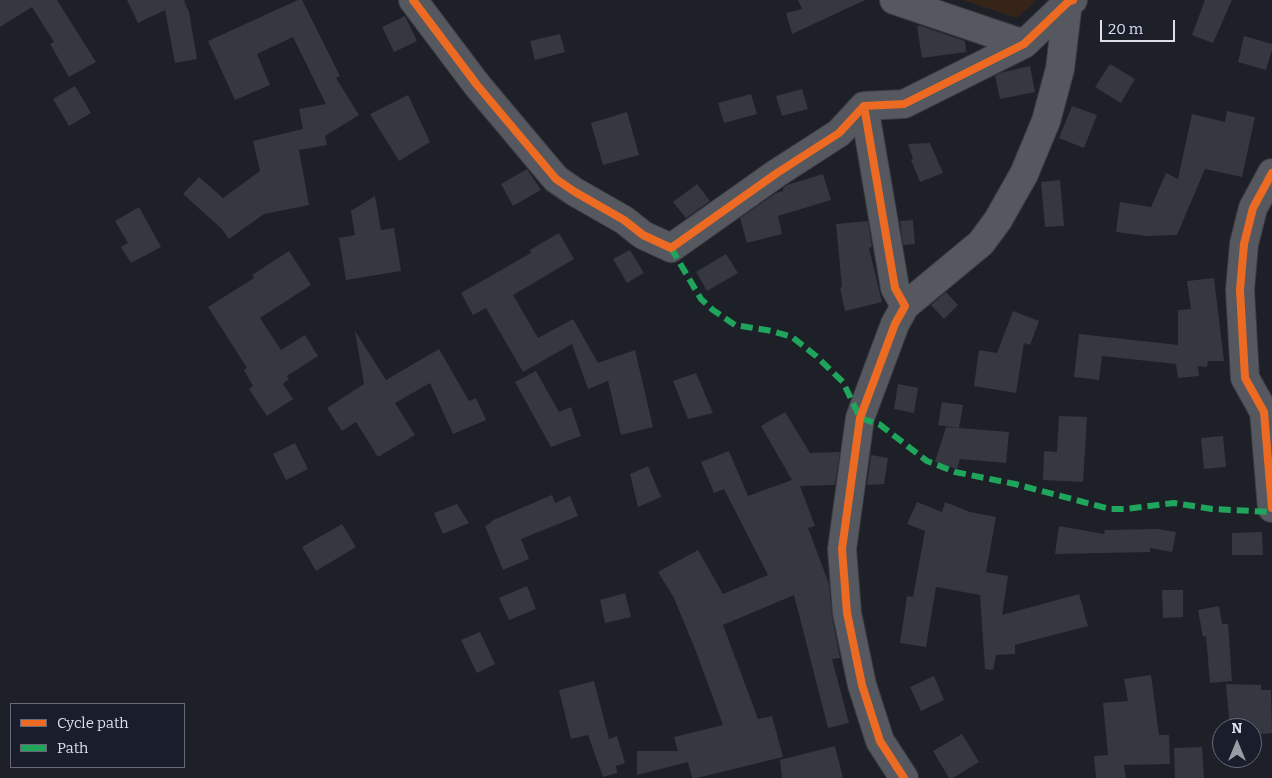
<!DOCTYPE html>
<html>
<head>
<meta charset="utf-8">
<style>
	body { margin:0 }
	#map { position:relative; width:1272px; height:778px; overflow:hidden; background:#1e2028; font-family:Bitter,serif }
	canvas { display:block }
	.legend { position:absolute; left:10px; top:703px; width:175px; height:65px; box-sizing:border-box; background:#1a1d2c; border:1px solid #686a78; margin:0; padding:6px 9px; list-style:none; font-size:15px; color:#dcdee9 }
	.legend li { display:flex; align-items:center; gap:10px; height:25px }
	.legend b { width:25px; border:1px solid #686a78 }
	.north { position:absolute; left:1212px; top:718px; width:50px; height:50px; box-sizing:border-box; background:#1a1d2c; border:1px solid #686a78; border-radius:50%; rotate:0deg; font-size:14px; font-weight:700; line-height:20px; text-align:center; color:#dcdee9 }
	.north::after { content:''; display:block; margin:auto; width:18px; height:22px; background:#9a9ca5; clip-path:polygon(50% 0,100% 100%,50% 72%,0 100%) }
	.scale { position:absolute; left:1100px; top:20px; width:75px; height:22px; box-sizing:border-box; border:2px solid #dcdee9; border-top:0; padding-left:6px; font-size:15px; line-height:18px; white-space:nowrap; color:#dcdee9; -webkit-text-stroke:4px #1a1d2c; paint-order:stroke }
</style>
</head>
<body>
<div id="map">
<canvas width="1272" height="778"></canvas>
<ul class="legend">
<li><b style="height:6px;background:#ed6a23"></b>Cycle path</li>
<li><b style="height:6px;background:#20a55d"></b>Path</li>
</ul>
<div class="north">N</div>
<div class="scale">20 m</div>
</div>
<script>
const c = document.querySelector('canvas').getContext('2d');
c.lineJoin = 'round';
function fillPath(path, color) { c.fillStyle = color; c.fill(path, 'evenodd'); }
const shape = rows => new Path2D(rows.map(r => 'M' + r).join(''));
function trace(path, color, width, dash) { c.strokeStyle = color; c.lineWidth = width; c.lineCap = dash ? 'butt' : 'round'; c.setLineDash(dash || []); c.stroke(path); }
fillPath(shape([
	[963,0,1037,0,1017,18]
]), '#372418');
fillPath(shape([
	[0,0,57,0,96,62,69,77,50,44,54,42,32,7,0,27],
	[127,0,186,0,184,1,189,12,197,59,175,63,165,10,138,23],
	[298,0,302,0,340,76,336,78,359,115,325,136,327,145,299,150,309,205,264,214,229,239,222,229,183,194,199,177,223,198,260,171,253,141,303,129,299,109,326,104,293,37,257,54,270,85,235,100,208,41],
	[798,0,865,0,792,34,786,13,802,9],
	[1205,0,1232,0,1213,43,1192,35],
	[405,16,417,41,394,52,382,27],
	[917,26,921,26,965,41,966,52,922,58],
	[560,34,565,52,535,60,530,41],
	[1244,36,1272,44,1272,50,1266,70,1238,62],
	[1110,64,1135,79,1121,103,1095,87],
	[1030,66,1035,92,1000,99,995,76,1003,72],
	[75,86,91,113,69,126,53,99],
	[802,89,808,109,782,116,776,96],
	[751,94,757,114,724,123,718,103],
	[408,95,430,142,399,161,370,114],
	[1072,106,1097,115,1084,148,1059,138],
	[1227,111,1255,117,1242,177,1205,169,1177,235,1146,236,1116,232,1120,202,1151,207,1166,173,1178,179,1192,114,1225,122],
	[627,112,639,155,603,165,591,123],
	[930,143,943,173,920,182,911,160,913,159,908,144],
	[527,169,541,190,513,206,501,184],
	[823,174,831,200,778,216,782,234,747,243,740,218,776,193,783,191,783,188,787,185],
	[1060,180,1064,226,1045,227,1041,182],
	[697,184,710,201,686,218,673,202],
	[375,196,381,230,394,228,401,271,346,280,339,238,355,235,351,211],
	[139,207,161,247,131,263,121,247,128,243,115,221],
	[913,220,915,244,903,245,900,221],
	[868,221,872,247,869,248,882,302,845,311,840,288,842,287,836,224],
	[559,233,574,259,513,295,538,338,573,319,598,363,635,350,653,427,621,435,608,381,588,389,572,344,523,372,486,308,473,315,461,293,531,253,530,250],
	[630,250,644,273,627,283,613,259],
	[289,251,311,285,260,318,281,350,305,335,318,356,287,376,289,379,283,384,293,399,267,416,249,389,253,386,244,370,247,368,208,307,254,278,252,275],
	[726,254,738,273,707,291,696,272],
	[1214,278,1224,361,1208,361,1207,367,1198,366,1199,376,1178,378,1176,364,1102,356,1099,380,1074,377,1079,334,1178,345,1178,310,1191,309,1187,281],
	[946,292,958,305,944,319,931,305],
	[1013,311,1039,321,1030,345,1024,343,1016,393,974,386,979,350,997,353],
	[355,331,386,380,439,349,469,401,476,398,486,420,453,434,430,383,395,403,415,435,378,457,356,422,342,431,327,408,364,384],
	[536,371,559,412,571,407,581,436,551,447,515,382],
	[696,373,713,413,688,419,673,381],
	[898,384,918,388,914,413,894,409],
	[942,402,963,405,959,428,938,425],
	[785,412,810,453,840,452,835,485,800,486,815,526,808,528,829,584,832,616,840,658,832,659,849,723,828,728,794,595,723,625,758,719,772,716,783,757,697,778,692,778,688,762,637,775,637,751,678,751,674,737,723,725,697,654,674,598,658,572,698,550,723,594,768,575,724,489,714,493,701,462,729,451,748,496,792,480,761,426],
	[1059,416,1087,417,1083,482,1043,480,1044,451,1057,452],
	[946,427,1009,432,1006,463,960,459,957,469,935,462],
	[1223,436,1226,467,1204,469,1201,438],
	[295,443,308,469,286,480,273,454],
	[871,455,888,458,884,484,867,485],
	[648,466,661,497,638,507,630,474],
	[552,495,555,503,570,496,578,516,521,539,529,559,503,570,485,526,492,522,491,521],
	[917,502,942,512,945,502,970,512,996,517,986,572,1008,576,1002,615,1079,594,1088,626,1015,645,1015,654,996,655,993,670,985,669,980,595,936,587,926,647,900,643,907,596,913,597,925,531,907,524],
	[457,504,469,523,443,534,434,513],
	[342,524,356,547,316,571,302,547],
	[1059,526,1104,534,1105,530,1157,529,1176,532,1172,552,1150,548,1150,552,1055,554],
	[1262,532,1263,555,1232,555,1232,533],
	[527,586,536,609,509,620,499,598],
	[1162,590,1183,590,1183,617,1163,618],
	[625,593,631,617,605,623,600,600],
	[1219,606,1222,624,1228,624,1232,681,1210,683,1206,636,1203,637,1198,610],
	[480,632,495,664,477,673,461,640],
	[1151,675,1159,735,1169,735,1170,764,1124,765,1126,778,1096,778,1094,756,1108,755,1103,703,1128,701,1124,679],
	[934,676,944,700,921,711,910,687],
	[594,681,609,739,617,736,625,763,616,766,617,773,603,777,588,735,571,739,559,690],
	[1226,684,1261,685,1261,690,1271,690,1272,733,1252,735,1252,728,1230,728],
	[962,734,979,762,953,778,949,778,933,751],
	[835,746,843,778,782,778,780,760],
	[1202,747,1204,778,1175,778,1174,748]
]), '#353741');
const minor = shape([
	[413,0,477,85,556,179,575,192,624,220,643,235,671,248,777,173,839,133,864,106,904,104,1024,44,1068,2,1073,0],
	[894,0,1024,44],
	[864,106,895,288,905,306,895,324,860,418,842,549,847,613,862,685,880,741,904,778],
	[1272,173,1253,208,1244,244,1240,290,1245,378,1264,412,1272,508],
	[905,306,981,243,998,220,1024,174,1046,121,1060,69,1068,2]
]);
trace(minor, '#3c3c43', 30);
trace(minor, '#56585f', 28);
trace(shape([
	[671,248,701,299,713,310,735,325,772,331,792,337,816,356,843,382,860,418,879,424,927,461,955,472,1015,484,1110,509,1125,509,1174,503,1212,509,1272,512]
]), '#20a55d', 6, [12, 6]);
trace(shape([
	[413,0,477,85,556,179,575,192,624,220,643,235,671,248,777,173,839,133,864,106,904,104,1024,44,1068,2,1073,0],
	[864,106,895,288,905,306,895,324,860,418,842,549,847,613,862,685,880,741,904,778],
	[1272,173,1253,208,1244,244,1240,290,1245,378,1264,412,1272,508]
]), '#ed6a23', 8);
</script>
</body>
</html>
